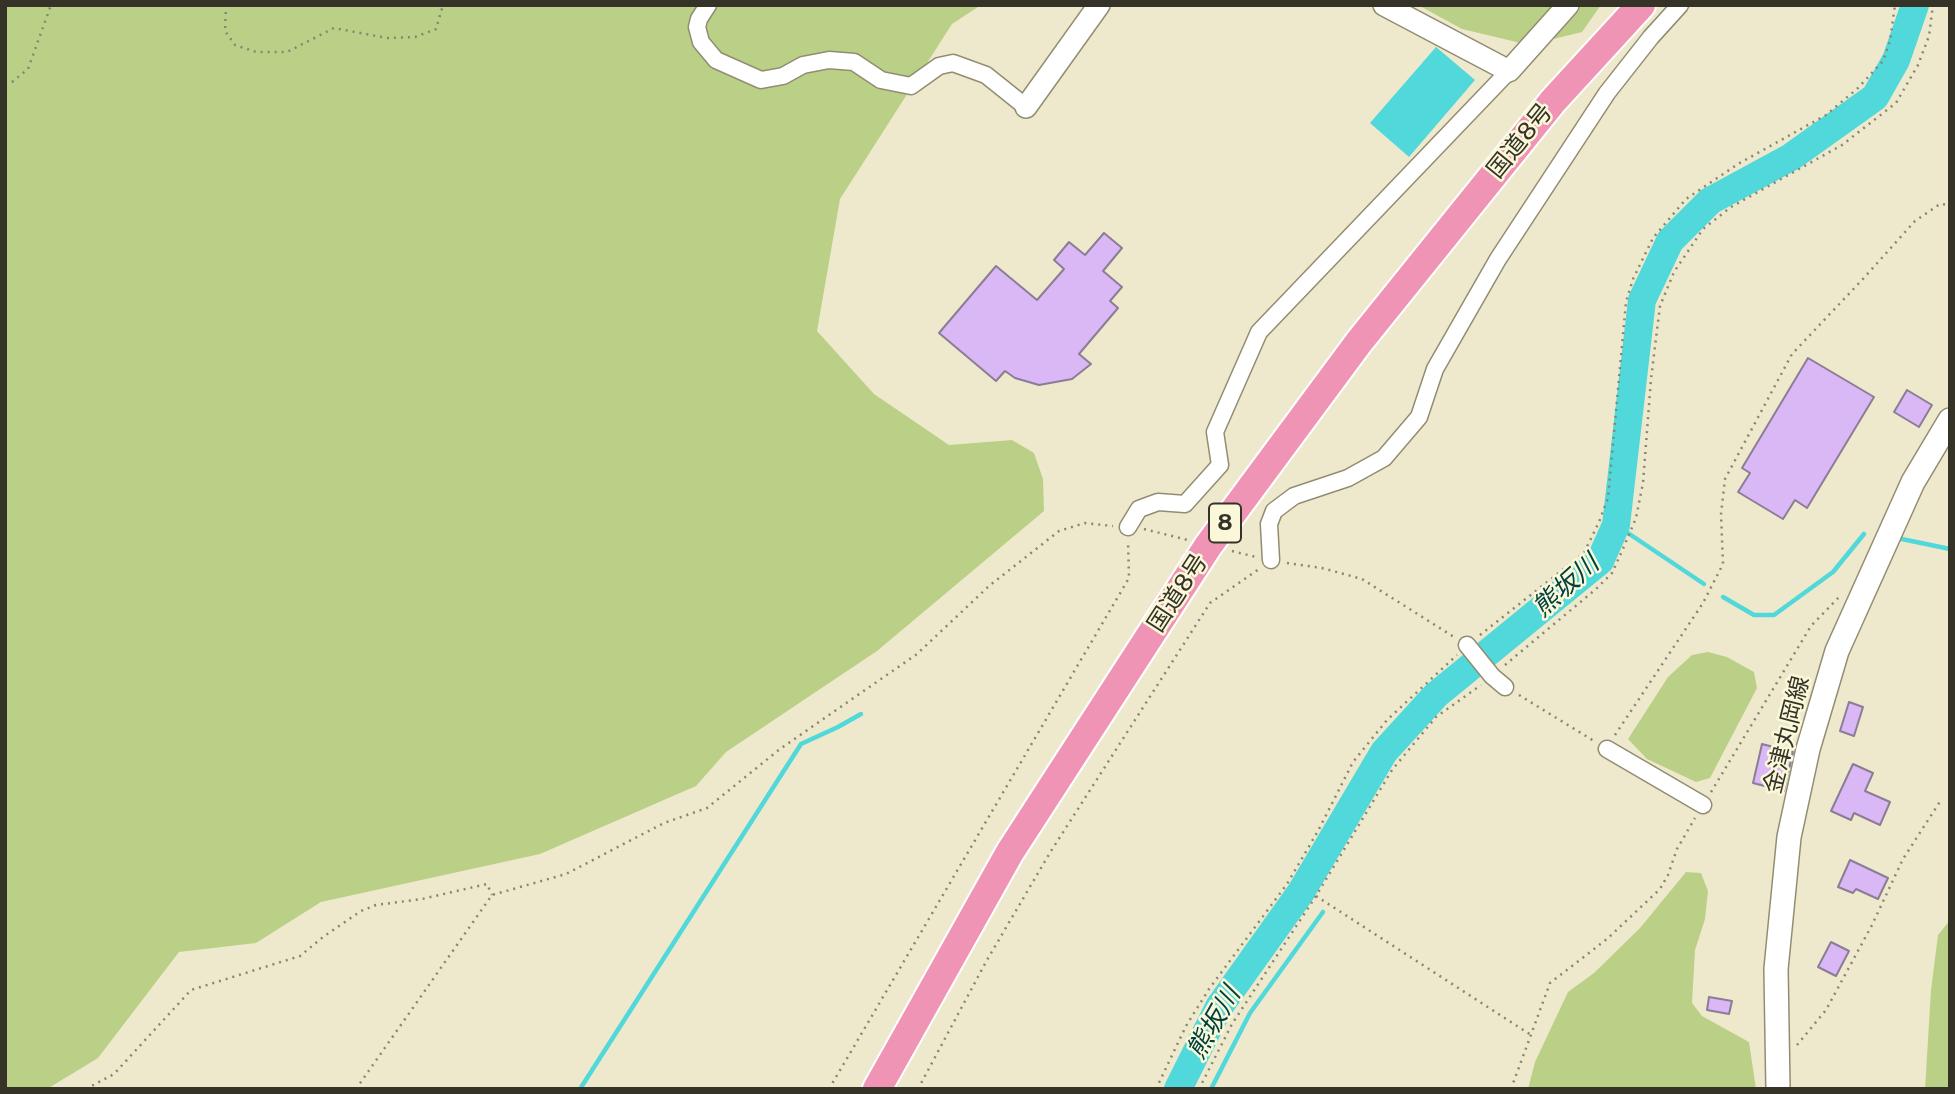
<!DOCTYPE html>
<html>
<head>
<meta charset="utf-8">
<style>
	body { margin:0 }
	#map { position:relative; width:1955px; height:1094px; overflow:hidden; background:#eee9cc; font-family:"Public Sans",sans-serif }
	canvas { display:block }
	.frame { position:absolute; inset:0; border:7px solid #353328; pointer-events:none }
</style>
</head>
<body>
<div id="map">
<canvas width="1955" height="1094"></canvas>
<div class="frame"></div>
</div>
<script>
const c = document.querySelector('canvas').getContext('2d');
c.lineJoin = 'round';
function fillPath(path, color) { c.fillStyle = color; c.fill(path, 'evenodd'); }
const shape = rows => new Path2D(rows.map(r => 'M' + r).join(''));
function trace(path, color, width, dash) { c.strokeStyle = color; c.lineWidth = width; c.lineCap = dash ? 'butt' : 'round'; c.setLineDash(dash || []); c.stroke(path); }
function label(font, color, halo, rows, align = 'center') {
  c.font = font + ' "Public Sans","Noto Sans JP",sans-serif'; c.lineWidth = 5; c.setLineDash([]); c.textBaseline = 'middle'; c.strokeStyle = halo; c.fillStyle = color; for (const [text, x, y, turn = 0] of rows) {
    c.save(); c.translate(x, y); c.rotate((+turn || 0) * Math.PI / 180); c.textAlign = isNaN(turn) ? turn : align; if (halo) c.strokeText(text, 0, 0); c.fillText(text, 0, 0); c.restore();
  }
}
fillPath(shape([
	[5,5,981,5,952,24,840,199,817,331,874,394,949,445,1012,440,1034,453,1043,479,1044,511,877,651,726,752,696,786,540,854,321,902,256,943,179,952,98,1058,47,1089,5,1089],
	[1418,5,1601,5,1582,32,1529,45,1462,29],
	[1708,652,1727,657,1754,672,1757,688,1710,778,1696,782,1647,759,1628,739,1668,677,1692,655],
	[1686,872,1701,873,1708,891,1705,919,1695,950,1692,1003,1702,1016,1749,1042,1756,1089,1528,1089,1535,1062,1568,992,1594,973,1640,928],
	[1950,920,1950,1089,1925,1089,1931,990,1938,935]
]), '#bbd087');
fillPath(shape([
	[1436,47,1475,80,1409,157,1370,123]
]), '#51d8da');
trace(shape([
	[1616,525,1704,584],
	[1897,538,1950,549],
	[1723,597,1754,615,1774,615,1833,572,1864,534],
	[580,1089,801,744,838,727,861,714],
	[1211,1089,1250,1013,1323,912]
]), '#51d8da', 4.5);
trace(shape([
	[1178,1089,1219,1007,1301,892,1384,752,1436,695,1600,561,1616,525,1642,300,1670,241,1710,201,1791,157,1875,97,1896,60,1915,5]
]), '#51d8da', 28);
const building = shape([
	[1104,233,1122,248,1103,271,1122,287,1110,301,1118,308,1079,354,1091,364,1072,379,1039,385,1015,378,1005,371,996,381,939,333,996,266,1037,300,1064,269,1054,260,1069,242,1085,255,1104,233],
	[1808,358,1874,397,1807,508,1795,500,1783,519,1738,492,1750,473,1742,468,1808,358],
	[1907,390,1932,405,1919,427,1894,412,1907,390],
	[1849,702,1863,707,1854,736,1840,731,1849,702],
	[1762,744,1793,752,1784,791,1753,783,1762,744],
	[1853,764,1873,773,1865,791,1890,802,1880,825,1854,813,1851,820,1831,811,1853,764],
	[1850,860,1888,878,1878,899,1856,889,1853,893,1838,887,1850,860],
	[1831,942,1849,951,1836,976,1818,967,1831,942],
	[1709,997,1732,1001,1729,1014,1707,1010,1709,997]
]);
fillPath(building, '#dab7f5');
trace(building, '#8b7d96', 2);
const minor = shape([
	[708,5,699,19,697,27,701,42,716,60,761,80,783,76,803,65,829,60,854,62,881,80,911,86,939,66,953,63,986,75,1026,107],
	[1128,527,1139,509,1158,502,1185,504,1220,465,1215,432,1259,332,1509,71],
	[1271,560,1269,524,1274,511,1294,496,1348,478,1384,458,1419,417,1435,369,1498,259,1607,93,1651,37,1680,5],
	[1467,645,1492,676,1505,687],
	[1607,749,1703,805]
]);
const tertiary = shape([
	[1384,5,1509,71,1568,5],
	[1026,107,1099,5]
]);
const secondary = shape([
	[1778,1089,1776,969,1789,837,1808,749,1837,651,1913,482,1950,420]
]);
const trunk = shape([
	[877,1089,1010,852,1208,546,1359,342,1553,101,1641,5]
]);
trace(minor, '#928d72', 19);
trace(tertiary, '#928d72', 24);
trace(secondary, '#928d72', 26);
trace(trunk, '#fff', 32);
trace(shape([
	[226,5,225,31,235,45,256,52,287,52,334,28,387,38,415,37,436,29,443,5],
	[5,83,12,82,28,69,51,5],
	[1144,529,1188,540],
	[1232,551,1256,557],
	[1287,563,1322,568,1362,579,1454,637],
	[1480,635,1584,553,1599,522,1608,498,1626,302,1633,279,1653,238,1686,199,1738,164,1826,115,1858,88,1883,61,1890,41,1895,5],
	[1505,665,1596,589,1612,573,1622,551,1636,518,1643,483,1651,379,1660,306,1674,272,1703,229,1731,207,1842,145,1896,103,1918,65,1929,36,1933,5],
	[1519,695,1594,741],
	[1615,735,1703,603,1723,564,1721,514,1725,479,1792,354,1862,280,1915,221,1940,204,1950,205],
	[1711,792,1811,626,1840,596],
	[1316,896,1531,1035],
	[1797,1045,1826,1010,1872,925,1903,859,1941,800],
	[86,1089,114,1074,191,990,300,956,323,937,361,911,376,905,422,899,487,884,492,895],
	[356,1089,492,895,566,874,664,823,707,808,780,749,917,654,989,586,1059,531,1085,523,1113,526],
	[829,1089,1129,578,1128,541],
	[918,1089,987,960,1051,851,1210,603,1259,569],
	[1156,1089,1186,1026,1209,989,1287,884,1318,831,1353,762,1387,720,1457,655],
	[1199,1089,1232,1024,1316,896,1392,770,1436,717,1481,685],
	[1511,1089,1550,983,1607,939,1660,889,1668,875,1677,849,1695,818]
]), '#888572', 2.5, [2, 5]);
trace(minor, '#fff', 16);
trace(tertiary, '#fff', 21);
trace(secondary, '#fff', 23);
trace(trunk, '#ef94b4', 28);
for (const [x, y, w] of [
	[1225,523,32]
]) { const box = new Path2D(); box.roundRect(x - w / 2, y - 19.5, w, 39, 5); c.fillStyle = '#fbf7d9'; c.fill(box); trace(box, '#353328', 2); }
label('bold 23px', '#353328', null, [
	["8",1225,523]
]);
label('24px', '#353328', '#fbf7d9', [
	["国道8号",1520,141,-51],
	["国道8号",1178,593,-57],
	["金津丸岡線",1787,735,-76]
]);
label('italic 26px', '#004041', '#fbf7d9', [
	["熊坂川",1566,586,-42],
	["熊坂川",1214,1023,-60]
]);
</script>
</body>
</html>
